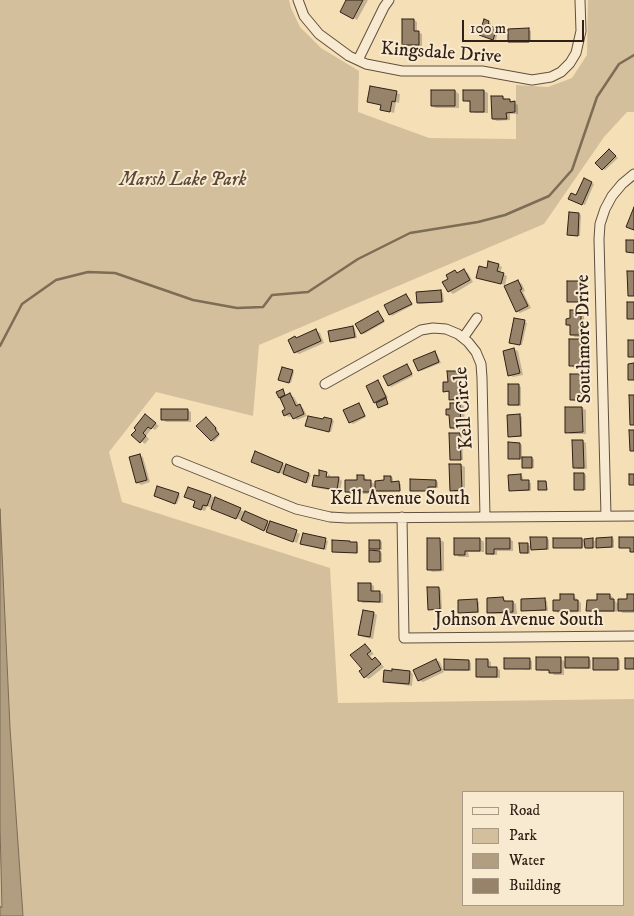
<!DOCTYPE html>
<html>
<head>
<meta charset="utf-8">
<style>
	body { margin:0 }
	#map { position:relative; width:634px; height:916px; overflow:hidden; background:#f4dfb6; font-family:"IM FELL DW Pica",serif }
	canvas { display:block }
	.legend { position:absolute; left:462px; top:791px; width:162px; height:115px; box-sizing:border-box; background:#f8ead0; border:1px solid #a89986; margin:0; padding:6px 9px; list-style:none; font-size:15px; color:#302017 }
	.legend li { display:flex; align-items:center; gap:10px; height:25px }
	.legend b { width:25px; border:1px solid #a89986 }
	.scale { position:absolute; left:462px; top:20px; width:122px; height:22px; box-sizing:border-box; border:2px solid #302017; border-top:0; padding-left:6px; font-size:15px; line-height:18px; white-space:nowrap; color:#302017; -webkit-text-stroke:4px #f8ead0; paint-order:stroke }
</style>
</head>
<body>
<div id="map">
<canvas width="634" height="916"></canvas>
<ul class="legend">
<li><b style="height:6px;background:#f8ead0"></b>Road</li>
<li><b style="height:14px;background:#d3bf9b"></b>Park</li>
<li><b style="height:14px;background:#b19e80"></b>Water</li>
<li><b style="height:14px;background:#96836a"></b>Building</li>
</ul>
<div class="scale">100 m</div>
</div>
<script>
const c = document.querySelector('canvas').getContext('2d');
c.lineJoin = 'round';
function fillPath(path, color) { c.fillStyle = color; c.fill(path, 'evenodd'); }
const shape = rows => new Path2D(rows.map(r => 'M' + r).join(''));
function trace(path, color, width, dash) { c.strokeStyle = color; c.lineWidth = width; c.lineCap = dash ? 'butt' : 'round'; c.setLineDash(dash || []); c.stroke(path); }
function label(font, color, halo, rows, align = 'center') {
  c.font = font + ' "IM FELL DW Pica",serif'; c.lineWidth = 4; c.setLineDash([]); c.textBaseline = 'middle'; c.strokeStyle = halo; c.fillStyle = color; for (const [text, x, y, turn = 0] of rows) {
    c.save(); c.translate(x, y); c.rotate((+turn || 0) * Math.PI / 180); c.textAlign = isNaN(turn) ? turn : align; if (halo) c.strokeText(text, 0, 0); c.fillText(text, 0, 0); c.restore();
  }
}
fillPath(shape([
	[0,0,289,0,291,8,300,27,321,48,359,71,358,112,429,138,516,139,516,85,548,87,572,78,587,55,588,0,634,0,634,112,627,112,604,137,544,224,259,345,253,416,156,392,109,452,122,502,330,568,338,703,634,699,634,916,0,916],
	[463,792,623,792,623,905,463,905]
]), '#d3bf9b');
const water = shape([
	[0,509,10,728,23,916,0,916,0,906,2,908,0,827,0,509]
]);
fillPath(water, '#b19e80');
trace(water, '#7d6c56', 1);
fillPath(shape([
	[348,0,368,0,357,20,342,11],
	[414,20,417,22,417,32,422,34,422,46,407,46,403,44],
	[484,21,491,23,490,27,498,31,496,40,482,36],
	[529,30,531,31,531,42,509,42],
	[371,87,400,94,399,103,396,102,394,113,381,109,382,106,368,101],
	[455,91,459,94,459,108,436,108,432,106,432,92],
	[484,91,488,93,488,113,475,113,472,111,472,103,465,101],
	[502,97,518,105,518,114,510,114,510,120,497,121,493,119],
	[611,152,618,158,605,170,603,169],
	[584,180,594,184,585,205,570,199,577,196],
	[579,214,581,215,580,236,571,236,569,234],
	[498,265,502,267,500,273,507,276,505,285,478,277,488,269],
	[455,271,459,274,464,271,468,273,473,282,453,294,449,291,444,283,450,280],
	[518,281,522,284,525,291,523,292,531,308,520,313,517,311],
	[579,282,581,284,582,302,571,302,568,301],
	[441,292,443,293,444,302,420,304,418,302],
	[406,295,413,305,392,316,390,314],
	[580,311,584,313,584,337,575,337,571,334,571,327,567,325],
	[378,313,385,322,364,334,362,333],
	[525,322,527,323,522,345,512,343],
	[353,327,355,329,357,338,333,342,331,341],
	[316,331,320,333,324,343,299,354,295,352,297,339],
	[580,340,584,342,584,368,574,368,571,365],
	[514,349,518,351,523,375,513,377,510,375],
	[435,352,437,354,441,363,421,371,419,370],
	[407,366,413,376,391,387,389,385],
	[292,371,294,372,291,383,282,381],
	[460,372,463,374,464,401,454,401,450,399,450,393,444,391],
	[581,375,583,376,584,400,574,401,571,399],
	[378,382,380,383,388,398,386,399,388,404,380,407,375,402],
	[519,386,521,387,521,406,511,406,509,405],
	[283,391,286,397,290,395,294,397,299,406,303,408,307,416,297,420,292,416,289,417,285,415,287,410,282,398,280,397],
	[451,404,460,404,464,406,465,429,455,430,451,428,451,416,448,414,451,410],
	[359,405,361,406,366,417,353,424,350,422,345,411],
	[566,408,582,408,586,410,586,434,570,434,567,432],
	[187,410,191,412,191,422,166,422,163,419],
	[519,415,522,417,522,437,512,437,509,436],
	[149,418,159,426,155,430,152,428,146,436,149,439,145,444,133,435],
	[206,418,218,429,216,431,220,435,214,442,211,440],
	[331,420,334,421,331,432,307,426],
	[451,434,462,435,463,460,451,459],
	[582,441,586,443,587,469,578,469,574,467],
	[519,444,522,445,522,458,534,459,534,468,523,467,523,460,510,458],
	[139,455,143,457,150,482,141,485,137,482],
	[256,464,282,464,311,475,308,483],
	[461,465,465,467,465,492,455,492,451,490],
	[328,474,330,475,330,478,338,478,342,481,340,492,317,488,313,486,320,477,326,484],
	[583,474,586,475,586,490,577,490,575,489],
	[521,475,523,477,523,482,531,483,531,491,510,491],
	[363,477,367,479,367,481,376,484,385,482,391,477,393,478,393,483,401,484,401,491,379,492,374,489,374,494,350,494,346,491],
	[436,481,438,482,438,488,430,488,430,491,412,490],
	[178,494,180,496,177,504,157,497],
	[211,496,270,524,296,532,300,534,297,543,207,506,205,511,198,509],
	[304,535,328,541,326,550,302,544],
	[547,538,549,540,549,550,534,550,530,548,530,554,521,553,527,544,532,547],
	[612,538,614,539,614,548,597,547],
	[455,539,480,539,484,542,484,552,468,552,469,557,459,557,456,554],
	[487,539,509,539,513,541,513,551,497,551,497,555,491,555,488,553],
	[581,539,586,541,592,540,595,541,595,548,588,549,583,546,583,548,555,547],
	[428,540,440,540,444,542,444,571,432,572,429,569],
	[380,541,382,542,382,550,376,550,382,553,382,562,372,562,370,561,376,552,370,548],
	[350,542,358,545,358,553,333,552],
	[371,584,374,586,374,592,383,594,383,603,363,603,359,601],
	[439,588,441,590,442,610,431,610,429,609,428,589],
	[609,595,613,597,613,600,619,604,628,600,634,595,634,613,623,613,617,609,617,612,591,612,588,610],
	[574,596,581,603,581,612,558,613,554,610,561,601],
	[503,598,507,602,513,602,516,604,517,614,492,614,489,612],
	[545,600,547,601,548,611,522,611],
	[477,601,479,602,479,613,459,612],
	[374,613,377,615,373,639,363,637,359,635],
	[365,645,374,654,370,656,374,660,375,659,379,661,384,667,369,679,365,677],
	[560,659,566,662,589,659,591,660,591,669,569,668,564,666,564,675,554,675,551,671,541,671,538,669],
	[618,659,620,660,620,670,594,669],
	[436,660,440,662,444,672,423,682,419,680],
	[487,660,491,662,491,668,496,668,500,670,500,678,481,678,477,676],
	[529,660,532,661,532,670,505,668],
	[469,661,471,663,471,671,445,670],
	[410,672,413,674,412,686,388,683,384,681]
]), '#0003');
trace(shape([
	[0,346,22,304,56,280,88,272,115,273,193,300,237,308,263,307,272,295,308,292,358,259,410,233,478,222,505,215,549,196,572,170,597,97,619,64,634,55]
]), '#7d6c56', 2.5);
const building = shape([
	[346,0,363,0,353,19,340,12,346,0],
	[402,19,414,19,414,31,419,31,419,45,402,45,402,19],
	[484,19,489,21,488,26,497,28,493,40,479,35,484,19],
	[529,28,529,42,508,42,508,29,529,28],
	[370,86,397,91,395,102,392,101,390,112,380,110,381,105,367,102,370,86],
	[431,90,455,90,455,106,431,106,431,90],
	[463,90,484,90,484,112,470,112,470,101,463,101,463,90],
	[491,96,503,96,503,99,510,99,510,102,515,101,515,112,506,113,507,119,492,119,491,96],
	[609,149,616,156,602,170,595,163,609,149],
	[584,178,592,182,582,205,568,199,571,193,576,195,584,178],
	[634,207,634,230,626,227,634,207],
	[569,212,579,213,578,236,567,235,569,212],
	[626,240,634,240,634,253,626,252,626,240],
	[488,261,499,264,497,271,504,273,501,284,476,278,479,266,487,268,488,261],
	[464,269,470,280,448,292,442,282,448,279,446,275,455,270,457,273,464,269],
	[627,271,634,271,634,296,628,296,627,271],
	[518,280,522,289,520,290,528,306,516,312,504,286,518,280],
	[567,281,579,281,580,302,567,302,567,281],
	[441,290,442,302,417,303,416,292,441,290],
	[406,294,412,304,389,315,384,305,406,294],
	[627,302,634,302,634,319,627,319,627,302],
	[570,310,581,310,581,335,570,335,570,325,566,325,566,319,570,318,570,310],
	[378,311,384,321,361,334,355,324,378,311],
	[514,318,525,320,520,345,509,343,514,318],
	[353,326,355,337,330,342,328,331,353,326],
	[316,329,321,341,294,353,288,340,295,336,296,338,316,329],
	[569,339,581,339,581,366,569,366,569,339],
	[628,340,634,340,634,357,628,357,628,340],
	[514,348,520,373,508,376,503,351,514,348],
	[435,351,439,362,418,371,413,360,435,351],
	[634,363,634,380,628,380,628,364,634,363],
	[407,364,412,374,388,386,383,376,407,364],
	[282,367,293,370,289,383,278,380,282,367],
	[447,371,460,371,461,399,449,400,449,391,443,392,443,382,448,382,447,371],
	[570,374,581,374,582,400,570,400,570,374],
	[378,380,386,397,374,403,366,386,378,380],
	[508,384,519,384,519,405,508,405,508,384],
	[283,389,285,395,279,398,276,392,283,389],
	[290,393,296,406,300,404,304,414,293,419,290,413,284,416,282,411,285,409,280,398,290,393],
	[629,395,634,395,634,425,630,425,629,395],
	[386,398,388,404,378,408,376,403,386,398],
	[359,403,365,416,349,423,343,410,359,403],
	[450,403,460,403,461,428,450,428,449,415,446,415,446,409,450,409,450,403],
	[565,407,582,407,583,432,565,433,565,407],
	[161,409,188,409,188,420,161,420,161,409],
	[145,414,156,423,151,429,148,427,143,433,146,436,140,443,131,435,136,430,134,428,145,414],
	[520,414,521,436,508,437,507,415,520,414],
	[308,416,323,419,324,417,332,419,329,432,305,426,308,416],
	[206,417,216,428,215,429,219,434,211,441,196,426,206,417],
	[629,430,634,430,634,451,630,451,629,430],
	[449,433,460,433,461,460,450,460,449,433],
	[572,440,583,440,584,468,573,468,572,440],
	[508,442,520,443,520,459,508,459,508,442],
	[255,451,283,463,279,473,251,462,255,451],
	[140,454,147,480,136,483,129,457,140,454],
	[522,457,532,457,532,468,522,468,522,457],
	[286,464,309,473,306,483,283,474,286,464],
	[449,464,461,464,462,490,450,491,449,464],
	[319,470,327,472,326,477,339,477,337,490,312,486,314,475,319,476,319,470],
	[574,473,584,473,584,490,574,490,574,473],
	[521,474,521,480,529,480,529,490,509,491,508,475,521,474],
	[629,474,634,474,634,485,629,485,629,474],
	[357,475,364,475,364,480,371,480,371,492,345,492,345,480,357,480,357,475],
	[384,476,391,476,391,482,399,481,400,491,375,491,375,481,384,480,384,476],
	[410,479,436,480,436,487,428,487,428,491,410,491,410,479],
	[538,481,546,481,547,490,538,490,538,481],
	[157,486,179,493,175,504,154,496,157,486],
	[188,487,211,495,207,506,203,505,201,510,193,507,195,501,184,497,188,487],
	[215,497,241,508,236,519,211,509,215,497],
	[245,511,268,521,264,531,241,520,245,511],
	[270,521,297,530,293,542,266,532,270,521],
	[303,533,326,538,324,549,300,544,303,533],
	[530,537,547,537,547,549,531,550,530,537],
	[612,537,612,547,596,548,596,538,612,537],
	[619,537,634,537,634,552,630,552,630,548,619,548,619,537],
	[427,538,440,538,441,570,427,570,427,538],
	[454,538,480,538,480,551,465,551,465,555,454,555,454,538],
	[486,538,510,538,510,549,494,549,494,554,486,554,486,538],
	[553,538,582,538,582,548,553,548,553,538],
	[593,538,593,548,585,548,584,539,593,538],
	[332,540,350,541,350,542,357,542,357,553,332,552,332,540],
	[369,540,380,540,380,549,369,549,369,540],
	[519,543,528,543,528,553,520,553,519,543],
	[369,550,380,551,380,562,369,562,369,550],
	[358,583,371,583,371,591,380,591,380,602,358,601,358,583],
	[427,587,439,587,440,609,428,610,427,587],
	[560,594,574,594,574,600,578,600,578,611,553,611,553,600,560,600,560,594],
	[597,594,610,594,610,599,614,599,614,611,586,611,587,600,597,600,597,594],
	[627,594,634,594,634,611,618,611,618,599,627,599,627,594],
	[503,597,504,601,513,601,513,612,487,613,487,598,503,597],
	[545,598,546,610,521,611,521,599,545,598],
	[477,599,478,612,458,613,458,600,477,599],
	[363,610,374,612,370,637,358,635,363,610],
	[365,644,371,651,367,654,372,660,375,657,381,664,364,678,359,671,362,669,350,655,365,644],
	[536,657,561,657,561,673,549,673,549,670,536,670,536,657],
	[565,657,589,657,589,668,565,668,565,657],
	[504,658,530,658,530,669,504,669,504,658],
	[593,658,618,658,618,670,593,670,593,658],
	[625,658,634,658,634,669,625,669,625,658],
	[436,659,441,670,418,681,413,670,436,659],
	[444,659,469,660,469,670,444,670,444,659],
	[476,659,488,659,488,667,497,667,497,677,476,677,476,659],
	[392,669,410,671,409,684,383,682,384,670,392,671,392,669]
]);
fillPath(building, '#96836a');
trace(building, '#302017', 1);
const street = shape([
	[298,0,304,16,319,34,349,56,366,64,402,71,482,71,532,80,551,77,561,72,570,63,576,53,581,31,580,0],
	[358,60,384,7,389,0],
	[463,338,477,318],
	[325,384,421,330,433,328,446,329,458,334,468,342,476,352,481,364,482,378,485,517],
	[177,461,296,509,330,517,347,518,634,516],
	[606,516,599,239,600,224,605,209,612,196,622,184,634,174],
	[402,517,404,638,634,636]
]);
trace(street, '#61503f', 11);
trace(street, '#f8ead0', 9);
label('19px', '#302017', '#f8ead0', [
	["Kingsdale Drive",441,54,4],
	["Southmore Drive",585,339,-91],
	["Kell Circle",465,408,-94],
	["Kell Avenue South",400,500],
	["Johnson Avenue South",519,621]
]);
label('italic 19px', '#594838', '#f8ead0', [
	["Marsh Lake Park",183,181]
]);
</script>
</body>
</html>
